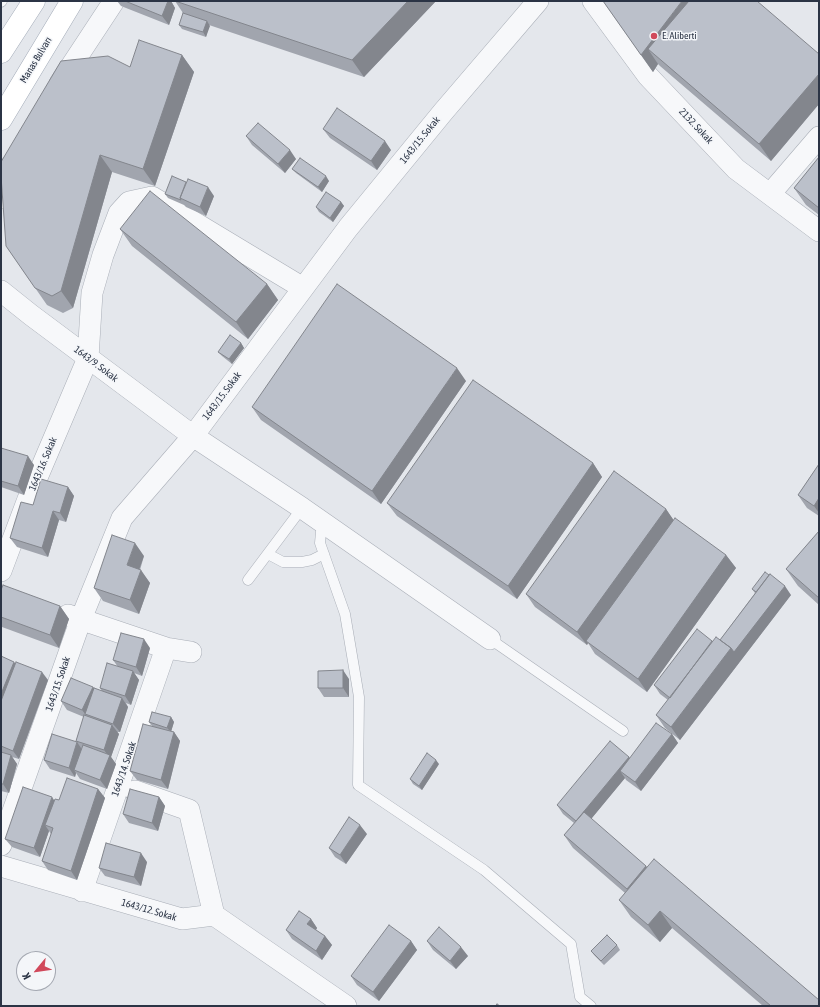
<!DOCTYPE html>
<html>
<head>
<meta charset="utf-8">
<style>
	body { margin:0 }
	#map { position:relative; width:820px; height:1007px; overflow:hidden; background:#e4e7ec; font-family:"Asap Condensed",sans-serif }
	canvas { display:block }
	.frame { position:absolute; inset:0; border:2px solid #2b3445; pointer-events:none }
	.north { position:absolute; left:16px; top:951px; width:40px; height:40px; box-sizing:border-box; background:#f4f6f9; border:1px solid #a4a8b1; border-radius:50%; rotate:241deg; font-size:11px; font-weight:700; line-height:16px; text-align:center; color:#2b3445 }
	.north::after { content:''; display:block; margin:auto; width:14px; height:18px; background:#d1495b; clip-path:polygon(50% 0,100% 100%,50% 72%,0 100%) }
</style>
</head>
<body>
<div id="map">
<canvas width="820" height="1007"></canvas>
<div class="frame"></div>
<div class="north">K</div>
</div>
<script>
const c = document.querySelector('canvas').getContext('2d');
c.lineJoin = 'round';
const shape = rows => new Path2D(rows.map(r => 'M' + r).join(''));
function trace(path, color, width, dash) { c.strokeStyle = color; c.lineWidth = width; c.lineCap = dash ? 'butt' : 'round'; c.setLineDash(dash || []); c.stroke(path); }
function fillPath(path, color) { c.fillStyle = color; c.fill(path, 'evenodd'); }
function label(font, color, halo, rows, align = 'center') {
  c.font = font + ' "Asap Condensed",sans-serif'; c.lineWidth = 3; c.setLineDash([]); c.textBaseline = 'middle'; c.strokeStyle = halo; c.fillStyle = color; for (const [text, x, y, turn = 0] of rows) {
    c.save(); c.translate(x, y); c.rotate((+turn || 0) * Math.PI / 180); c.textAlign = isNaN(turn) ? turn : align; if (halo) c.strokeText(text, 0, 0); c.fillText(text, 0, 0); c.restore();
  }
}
const service = shape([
	[1,2,2,1],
	[322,521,320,543,345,614,359,697,358,785,484,870,571,944,580,997,591,1006],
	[268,554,283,562,302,562,312,560,324,554],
	[248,580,302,508],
	[490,639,623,731]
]);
const minor = shape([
	[593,1,648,76,736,169,819,231],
	[60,83,114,1],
	[770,194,819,137],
	[1,198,10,166],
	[1,291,31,315,193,436,302,508,490,639],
	[1,571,28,499,88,358,92,293,103,255,119,213,129,202,152,197,303,288],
	[68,615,166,648,191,652],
	[135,791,189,810,214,915],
	[1,845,81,619,122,518,193,436,348,228,443,112,538,1],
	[1,866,182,919,214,915,346,1006],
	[82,891,166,648]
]);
const primary = shape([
	[1,52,34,1],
	[1,119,72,1]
]);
trace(service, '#a9aeb7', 11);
trace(minor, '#a9aeb7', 22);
trace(primary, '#a3abb8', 23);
trace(service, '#f7f8fa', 10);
trace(minor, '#f7f8fa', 21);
trace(primary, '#fff', 22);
fillPath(shape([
	[117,1,171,1,175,8,169,25,121,6],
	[175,1,436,1,364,77,209,25,206,37,182,29,179,25,183,13],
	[603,1,819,54,819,104,771,161,660,66,658,64,653,72],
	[182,55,194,72,155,186,112,172,73,308,63,313,47,305,6,246,130,67],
	[323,129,391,150,377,170,330,138],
	[246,136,296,159,285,173,252,145],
	[819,157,819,215,806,205,794,188],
	[292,169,329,181,322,192,296,173],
	[165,194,214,196,206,216,186,207,184,205,168,198],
	[341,202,344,206,333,222,319,212,316,207],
	[120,229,267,284,278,300,248,339,132,246],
	[241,343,244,348,232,364,222,356,218,352],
	[466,381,381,504,261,420,252,407],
	[1,448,34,465,24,495,1,487],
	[593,463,602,477,517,599,397,516,387,503],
	[819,464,819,516,807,508,798,495],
	[68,487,74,496,66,522,59,520,48,557,17,547,10,538,33,505],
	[666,509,673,520,726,555,736,568,647,692,595,654,588,643,587,645,535,607,526,594],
	[819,531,819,605,798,586,786,569],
	[144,556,140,570,150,583,139,614,103,601,94,588],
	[752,589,791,595,680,740,665,728,656,715,668,700,660,694,654,685,712,641,720,640,755,593],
	[1,590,60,606,69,619,59,648,2,627,1,626],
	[150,648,142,676,134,673,139,680,131,705,126,703,128,707,120,732,117,732,119,734,111,757,116,764,107,789,80,779,76,773,75,777,50,769,44,760,77,742,76,741,84,717,67,710,61,701,93,687,94,688,102,691,100,688,118,667,113,660],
	[1,656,48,680,19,759,12,757,17,764,9,793,1,791],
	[349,679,349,697,324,697,318,688],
	[171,717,174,722,171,731,174,732,180,741,168,789,137,780,130,771,152,726,149,722],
	[672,734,678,743,641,791,626,780,625,778,591,819,647,867,819,1006,763,1006,672,928,660,942,631,917,619,900,625,893,573,848,564,835,574,823,563,814,557,805,629,757,630,758],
	[439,764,422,790,413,784,410,779],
	[98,789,105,798,77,880,48,870,42,861,51,834,49,831,40,857,12,847,5,839,54,800,59,800],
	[159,797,165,806,158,831,129,823,123,814],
	[367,834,346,864,335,857,329,848],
	[147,862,141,886,105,876,99,868],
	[311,919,317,928,316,930,325,936,332,945,322,960,292,939,286,930],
	[411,941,417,950,379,1001,357,985,351,976],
	[427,941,468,956,456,969,433,950],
	[617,945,620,950,604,965,594,955,591,951]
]), '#a1a5ae');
fillPath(shape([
	[168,1,171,1,175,8,169,25,162,16],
	[408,1,436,1,364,77,352,60],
	[682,1,707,1,648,49,658,64,653,72,641,55],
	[207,21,210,26,206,37,203,32],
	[182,55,194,72,155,186,143,169],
	[819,74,819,104,771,161,759,144],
	[385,141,391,150,377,170,371,161],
	[290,150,296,159,285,173,278,164],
	[100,155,112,172,73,308,61,291],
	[326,176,329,181,322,192,318,187],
	[208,187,214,196,206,216,200,207],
	[341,202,344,206,333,222,330,218],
	[267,284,278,300,248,339,236,322],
	[241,343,244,348,232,364,229,359],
	[457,368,466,381,381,504,372,491],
	[28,456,34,465,24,495,18,486],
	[593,463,602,477,517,599,508,586],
	[68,487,74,496,66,522,60,513],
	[819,498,819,513,814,506],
	[666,509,675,522,586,641,588,643,587,645,577,632],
	[53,511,59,520,48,557,42,548],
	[135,543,144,556,136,578,127,565],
	[726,555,736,568,647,692,638,679],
	[141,570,150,583,139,614,130,600],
	[785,586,791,595,680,740,671,727,731,648],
	[60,606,69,619,59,648,50,635],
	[144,639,150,648,142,676,136,667],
	[14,662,20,671,1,716,1,694],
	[343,670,349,679,349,697,343,688],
	[133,671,139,680,131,705,125,696],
	[42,672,48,680,19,759,13,751],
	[93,687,99,696,85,714,89,719,82,710],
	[122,698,128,707,120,732,113,724],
	[171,717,174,722,171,732,167,728],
	[112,725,119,734,111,757,116,764,107,789,100,780,109,757,104,750],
	[174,732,180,741,168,789,161,780],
	[672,734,678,743,641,791,635,782],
	[77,742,83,751,74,770,76,773,75,777,69,768],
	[11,755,17,764,9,793,3,784],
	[629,757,635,765,620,771,625,778,582,830,576,821],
	[436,760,439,764,422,790,419,786],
	[98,789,105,798,77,880,71,871],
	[52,797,58,806,45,825,49,831,40,857,34,848],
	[159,797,165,806,158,831,152,823],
	[360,825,367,834,346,864,340,855],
	[141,853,147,862,141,886,134,877],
	[646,866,656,879,636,902,627,889],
	[660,911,672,928,660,942,648,925],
	[311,919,317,928,314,933,307,924],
	[325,936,332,945,322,960,316,951],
	[411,941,417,950,379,1001,373,992],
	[461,947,468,956,456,969,450,961]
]), '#83868d');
const building = shape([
	[125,1,168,1,162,16,125,1],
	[175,1,408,1,352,60,175,1],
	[603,1,682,1,641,55,603,1],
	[689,1,757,1,819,54,819,74,759,144,648,49,689,1],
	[183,13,207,21,203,32,179,25,183,13],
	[139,40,182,55,143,169,100,155,61,291,52,296,35,288,6,246,1,176,1,162,61,61,108,56,130,67,139,40],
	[337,108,385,141,371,161,323,129,337,108],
	[258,123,290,150,278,164,246,136,258,123],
	[819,157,819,208,794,188,819,157],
	[300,158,326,176,318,187,292,169,300,158],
	[172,176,186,182,180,198,181,200,165,194,172,176],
	[188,179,208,187,200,207,180,198,188,179],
	[150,191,267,284,236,322,120,229,150,191],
	[326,192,341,202,330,218,316,207,326,192],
	[337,284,457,368,372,491,252,407,337,284],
	[230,335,241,343,229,359,218,352,230,335],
	[473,380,593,463,508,586,387,503,473,380],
	[1,448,28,456,18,486,1,481,1,448],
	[819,464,819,498,814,506,798,495,819,464],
	[614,471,666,509,577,632,526,594,614,471],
	[41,479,68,487,60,513,53,511,42,548,10,538,21,502,33,505,41,479],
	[675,518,726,555,638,679,586,641,675,518],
	[819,531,819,598,786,569,819,531],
	[112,535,135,543,127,565,141,570,130,600,94,588,112,535],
	[765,572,769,575,756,592,752,589,765,572],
	[770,574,785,586,734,652,731,648,720,640,770,574],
	[3,585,60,606,50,635,1,617,1,590,3,585],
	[697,629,712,641,670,698,654,685,697,629],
	[121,633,144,639,136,667,113,660,121,633],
	[716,637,731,648,671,727,656,715,716,637],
	[1,656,14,662,1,694,1,656],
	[16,662,42,672,13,751,1,746,1,701,16,662],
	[107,663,133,671,125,696,100,688,107,663],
	[343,670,343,688,318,688,318,671,343,670],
	[71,678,93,687,82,710,61,701,71,678],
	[94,688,122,698,113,724,85,714,94,688],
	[152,712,171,717,167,728,149,722,152,712],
	[84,715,112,725,104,750,76,741,84,715],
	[656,723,672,734,635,782,620,771,656,723],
	[143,724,174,732,161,780,130,771,143,724],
	[52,734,77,742,69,768,44,760,52,734],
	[610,741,629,757,576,821,557,805,610,741],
	[83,745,110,755,100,780,74,770,83,745],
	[1,752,11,755,3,784,1,784,1,752],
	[427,753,436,760,419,786,410,779,427,753],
	[67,778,98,789,71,871,42,861,53,828,45,825,55,799,59,800,67,778],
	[23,787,52,797,34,848,5,839,23,787],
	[130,789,159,797,152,823,123,814,130,789],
	[584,812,646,866,627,889,564,835,584,812],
	[349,817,360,825,340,855,329,848,349,817],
	[106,843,141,853,134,877,99,868,106,843],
	[654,859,819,1000,819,1006,771,1006,660,911,648,925,619,900,654,859],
	[299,911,311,919,307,924,325,936,316,951,286,930,299,911],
	[389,925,411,941,373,992,351,976,389,925],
	[439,927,461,947,450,961,427,941,439,927],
	[607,935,617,945,601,961,591,951,607,935],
	[497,1004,500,1006,495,1006,497,1004]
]);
fillPath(building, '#bbc0ca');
trace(building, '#83868d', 1);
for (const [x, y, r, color] of [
	[654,36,4,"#d1495b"]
]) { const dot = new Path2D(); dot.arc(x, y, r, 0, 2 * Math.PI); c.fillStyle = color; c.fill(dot); trace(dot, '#f4f6f9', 1.5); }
label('10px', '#2b3445', '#f4f6f9', [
	["E. Aliberti",662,36]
], 'left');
label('10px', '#2b3445', '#f4f6f9', [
	["Manas Bulvarı",36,60,-59],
	["2132. Sokak",696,126,47],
	["1643/15. Sokak",420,140,-51],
	["1643/9. Sokak",96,364,37],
	["1643/15. Sokak",222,396,-53],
	["1643/16. Sokak",43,464,-67],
	["1643/15. Sokak",58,684,-71],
	["1643/14. Sokak",124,769,-71],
	["1643/12. Sokak",149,910,16]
]);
</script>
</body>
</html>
